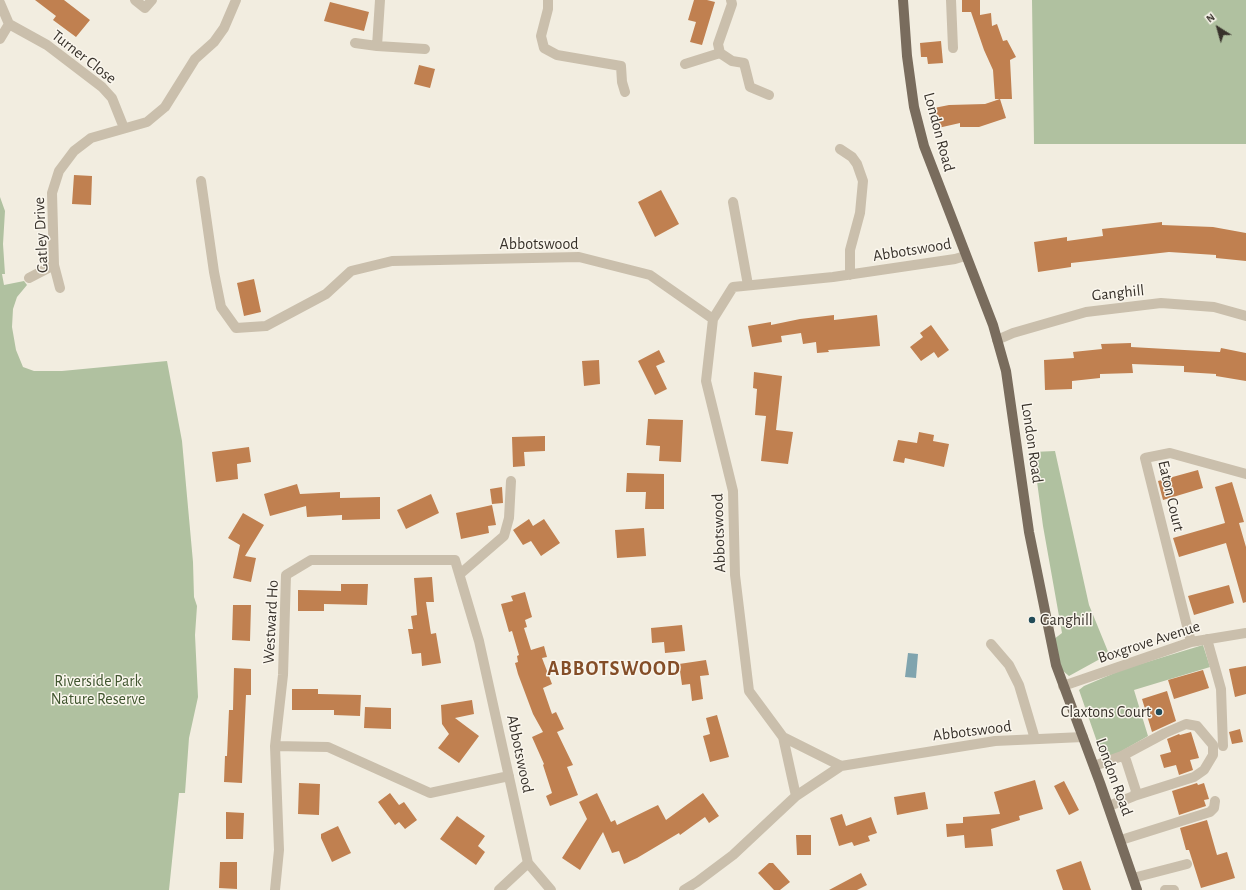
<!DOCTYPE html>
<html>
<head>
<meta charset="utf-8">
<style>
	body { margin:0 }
	#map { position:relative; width:1246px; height:890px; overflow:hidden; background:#f2ede0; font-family:"Alegreya Sans",sans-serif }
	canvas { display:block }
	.north { position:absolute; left:1198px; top:8px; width:40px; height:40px; -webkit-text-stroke:3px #faf6ed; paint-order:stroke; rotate:323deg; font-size:11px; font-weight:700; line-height:16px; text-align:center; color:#38322b }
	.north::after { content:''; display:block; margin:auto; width:14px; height:18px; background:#38322b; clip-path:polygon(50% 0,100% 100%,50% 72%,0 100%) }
</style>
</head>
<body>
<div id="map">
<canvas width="1246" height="890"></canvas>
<div class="north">N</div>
</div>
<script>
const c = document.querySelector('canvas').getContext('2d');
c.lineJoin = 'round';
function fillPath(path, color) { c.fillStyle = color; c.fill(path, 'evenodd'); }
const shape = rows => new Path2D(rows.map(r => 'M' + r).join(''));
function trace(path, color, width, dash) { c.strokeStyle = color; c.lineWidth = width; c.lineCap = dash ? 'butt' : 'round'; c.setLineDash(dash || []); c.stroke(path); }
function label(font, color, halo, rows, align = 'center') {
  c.font = font + ' "Alegreya Sans",sans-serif'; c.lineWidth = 3; c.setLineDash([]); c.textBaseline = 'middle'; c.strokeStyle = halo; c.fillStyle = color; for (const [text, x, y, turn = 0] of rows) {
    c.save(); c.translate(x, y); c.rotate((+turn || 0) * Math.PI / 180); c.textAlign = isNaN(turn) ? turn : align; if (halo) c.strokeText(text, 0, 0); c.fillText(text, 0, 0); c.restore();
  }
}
fillPath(shape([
	[1032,0,1246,0,1246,144,1034,144],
	[0,197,5,211,3,244,5,274,2,274,4,285,24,281,27,285,17,297,13,309,12,327,16,350,23,367,34,371,62,371,167,361,182,441,193,562,194,597,197,606,195,635,198,697,189,738,185,793,179,793,169,890,0,890],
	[1055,451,1089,605,1109,654,1069,676,1056,665,1050,642,1062,633,1043,526,1033,452],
	[1203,645,1210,667,1134,690,1148,736,1113,756,1103,759,1079,690,1084,686,1124,669]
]), '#b0c1a0');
fillPath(shape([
	[908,653,918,654,916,678,905,677]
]), '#80a4ae');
fillPath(shape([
	[35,0,64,0,90,20,76,37,53,20,56,16],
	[694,0,707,0,715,2,702,45,690,42,696,22,688,20],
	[962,0,980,0,980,15,991,13,992,26,997,24,1003,41,1007,40,1016,57,1010,60,1012,99,995,99,993,70,984,50,971,12,962,12],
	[330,2,369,12,364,31,324,21],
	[941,41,943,63,928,64,927,57,921,57,920,43],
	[419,65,435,69,430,88,414,84],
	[1000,99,1006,118,979,127,960,127,960,123,938,128,934,108,949,105,985,104],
	[74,175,92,176,91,205,72,204],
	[661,190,679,224,655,237,638,202],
	[1162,222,1162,225,1213,227,1246,233,1246,261,1216,258,1216,255,1169,252,1071,263,1071,267,1038,272,1034,242,1067,237,1067,241,1103,236,1102,229],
	[254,279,261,312,244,316,237,283],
	[834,315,834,320,877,315,880,346,828,350,829,352,817,353,816,342,803,344,801,333,781,336,782,342,752,347,748,326,771,322,771,325,800,319],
	[931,325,949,350,938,358,934,352,921,361,910,347,923,337,920,333],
	[1131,343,1131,347,1220,352,1221,348,1246,353,1246,381,1216,376,1216,374,1184,372,1184,366,1132,364,1133,373,1100,374,1100,378,1072,381,1072,389,1045,390,1044,360,1074,358,1073,352,1102,349,1101,344],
	[659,350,665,362,656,366,667,389,655,395,638,361],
	[599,360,600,384,584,386,582,361],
	[754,372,782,376,776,430,793,432,788,464,761,461,766,416,755,415,757,389,753,388],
	[648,419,683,420,681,462,659,461,660,446,646,445],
	[919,432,934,435,933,441,949,444,944,467,905,458,904,463,893,461,898,440,917,443],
	[545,436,545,451,524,452,525,466,513,467,512,437],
	[249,447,251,462,237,464,238,479,216,482,212,452],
	[1198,470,1203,488,1163,500,1158,481],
	[627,473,664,474,664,509,645,509,646,492,626,492],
	[1232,482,1244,522,1239,523,1246,547,1246,602,1243,603,1226,543,1179,557,1173,538,1225,523,1215,487],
	[297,484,300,494,340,492,340,498,380,497,380,519,342,520,342,515,307,517,306,506,270,516,264,494],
	[502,487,503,503,492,504,490,489],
	[431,494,439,513,406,529,397,510],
	[492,505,496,525,488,526,489,533,461,539,456,513],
	[243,513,264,525,245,556,256,558,251,582,233,578,240,545,228,538],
	[529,519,533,526,544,519,560,543,541,556,531,541,523,545,513,530],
	[644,528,646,556,617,558,615,530],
	[432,577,434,602,426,602,431,634,436,633,441,663,422,666,421,653,412,654,408,629,413,629,411,616,417,615,414,578],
	[341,584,368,584,367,605,324,604,324,611,298,611,298,590,341,591],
	[1229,585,1234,603,1194,615,1188,596],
	[525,592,532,617,525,620,527,627,524,628,531,650,544,646,547,657,542,658,552,684,543,688,552,714,556,712,564,729,557,732,573,765,567,767,578,795,550,806,546,796,552,793,543,765,544,764,532,737,543,732,533,714,518,674,515,663,518,662,517,656,519,655,512,631,509,632,501,604,513,601,511,596],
	[233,605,251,605,250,641,232,640],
	[682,625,685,651,665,653,664,642,652,643,651,628],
	[706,660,709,675,700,676,703,699,692,701,690,684,682,685,679,664],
	[1246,666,1246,694,1235,697,1229,669],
	[234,668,251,669,251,695,246,695,242,783,224,782,225,756,227,756,229,710,233,710],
	[1203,670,1209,688,1174,699,1168,680],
	[292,689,318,689,318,694,361,695,360,716,334,715,334,710,292,710],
	[1167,691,1176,721,1152,732,1142,699],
	[472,700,474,714,455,718,479,736,459,763,438,748,449,734,442,724,441,705],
	[365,707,391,708,391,729,364,728],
	[717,715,729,757,710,762,703,736,710,734,706,718],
	[1240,729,1243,742,1232,744,1229,732],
	[1191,732,1199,758,1190,760,1193,770,1179,775,1176,765,1164,768,1160,755,1171,752,1167,739,1179,734,1180,735],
	[1035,780,1043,809,1019,816,1020,820,991,829,993,846,965,848,964,835,947,837,946,824,963,823,963,817,1000,814,994,792],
	[1064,781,1079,810,1069,815,1054,786],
	[299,783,320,784,319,815,298,814],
	[1197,783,1198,785,1204,783,1209,799,1204,800,1206,806,1179,815,1172,791],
	[925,792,928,809,897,815,894,797],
	[390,793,399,805,404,802,417,820,405,829,399,822,395,825,378,802],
	[597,793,611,822,615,820,617,825,658,805,666,820,703,793,719,816,709,823,705,817,680,835,679,833,637,858,624,864,619,851,612,853,603,832,580,870,562,858,587,819,579,802],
	[226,812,244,813,243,839,226,839],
	[842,814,846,826,871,817,877,833,868,836,870,841,854,846,852,842,839,846,830,818],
	[457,816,485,836,478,846,485,852,476,865,440,839],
	[1207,820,1217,855,1227,852,1235,878,1201,888,1189,850,1186,850,1180,828],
	[338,826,351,853,332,862,321,838,321,834],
	[796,835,811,835,811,855,797,855],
	[1081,861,1091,890,1063,890,1056,870],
	[220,862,237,862,237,889,219,888],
	[769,863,773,863,790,882,780,890,774,890,758,873],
	[861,873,867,885,857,890,829,890]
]), '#c08050');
trace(shape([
	[135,0,145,8,152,0],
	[380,0,377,46,425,49],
	[548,0,548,9,541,36,544,48,557,55,621,66,622,82,625,92],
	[731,0,732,4,718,44,720,53,732,61,744,63,750,87,769,95],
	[951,0,953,48],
	[0,3,9,24,47,45,102,87,112,98,124,128],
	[0,39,9,24],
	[355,43,377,46],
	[685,64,720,53],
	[840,149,852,157,857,164,863,181,860,213,850,250,850,275],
	[201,181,214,272,221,307,236,328,266,326,326,294,351,271,392,261,579,257,650,275,713,319],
	[733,202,748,285],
	[965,256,955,259,833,277,733,287,713,319,706,381,733,491,735,575,749,691,783,737,841,766,995,741,1083,737],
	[29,278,54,265],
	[60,288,54,265,52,193,59,171,74,151,91,138,147,122,165,107,195,59,214,42,224,28,236,0],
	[997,340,1013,333,1086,312,1161,303,1214,307,1246,316],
	[460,574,504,536,509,518,511,481],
	[1207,639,1221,689,1223,746],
	[1191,642,1145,458,1170,453,1246,474],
	[991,644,1009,665,1019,685,1035,739],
	[1063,686,1191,642,1246,633],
	[783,737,796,796],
	[275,746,328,747,430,793,509,776],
	[1122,756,1165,733,1186,724,1197,726,1213,745,1213,755,1204,770,1194,777,1134,796],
	[1094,766,1122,756,1126,760,1136,791,1134,796,1109,806],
	[1121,840,1210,812,1214,808,1215,801],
	[1133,878,1187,864],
	[275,890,279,850,275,746,283,675,286,575,311,560,455,560,479,641,528,863,551,890],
	[499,890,528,863],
	[684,890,697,882,733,855,796,796,841,766],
	[1165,890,1174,890]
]), '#cabfac', 10);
trace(shape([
	[903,0,907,56,914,107,924,146,993,325,1006,371,1029,532,1056,665,1100,783,1137,890]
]), '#796c5d', 10);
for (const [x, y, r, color] of [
	[1032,620,4,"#224b58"],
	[1159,712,4,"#224b58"]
]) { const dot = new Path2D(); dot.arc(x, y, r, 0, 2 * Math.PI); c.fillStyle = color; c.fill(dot); trace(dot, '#faf6ed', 1.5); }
label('16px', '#38322b', '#faf6ed', [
	["Turner Close",84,57,38],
	["London Road",939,132,75],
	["Gatley Drive",41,235,-93],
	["Abbotswood",539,244],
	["Abbotswood",912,250,-9],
	["Ganghill",1118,293,-6],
	["London Road",1032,443,82],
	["Eaton Court",1171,496,77],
	["Abbotswood",719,533,-92],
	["Westward Ho",271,622,-87],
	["Boxgrove Avenue",1149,642,-18],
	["Abbotswood",972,731,-7],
	["Abbotswood",520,754,78],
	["London Road",1114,777,70]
]);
label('16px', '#38322b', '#faf6ed', [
	["Ganghill",1040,620],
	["Claxtons Court",1151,712,"right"]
], 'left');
label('16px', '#415630', '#faf6ed', [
	["Riverside Park",98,681],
	["Nature Reserve",98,699]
]);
c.letterSpacing = '1px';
label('bold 20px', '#844e28', '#faf6ed', [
	["ABBOTSWOOD",614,669]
]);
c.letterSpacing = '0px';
</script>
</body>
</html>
